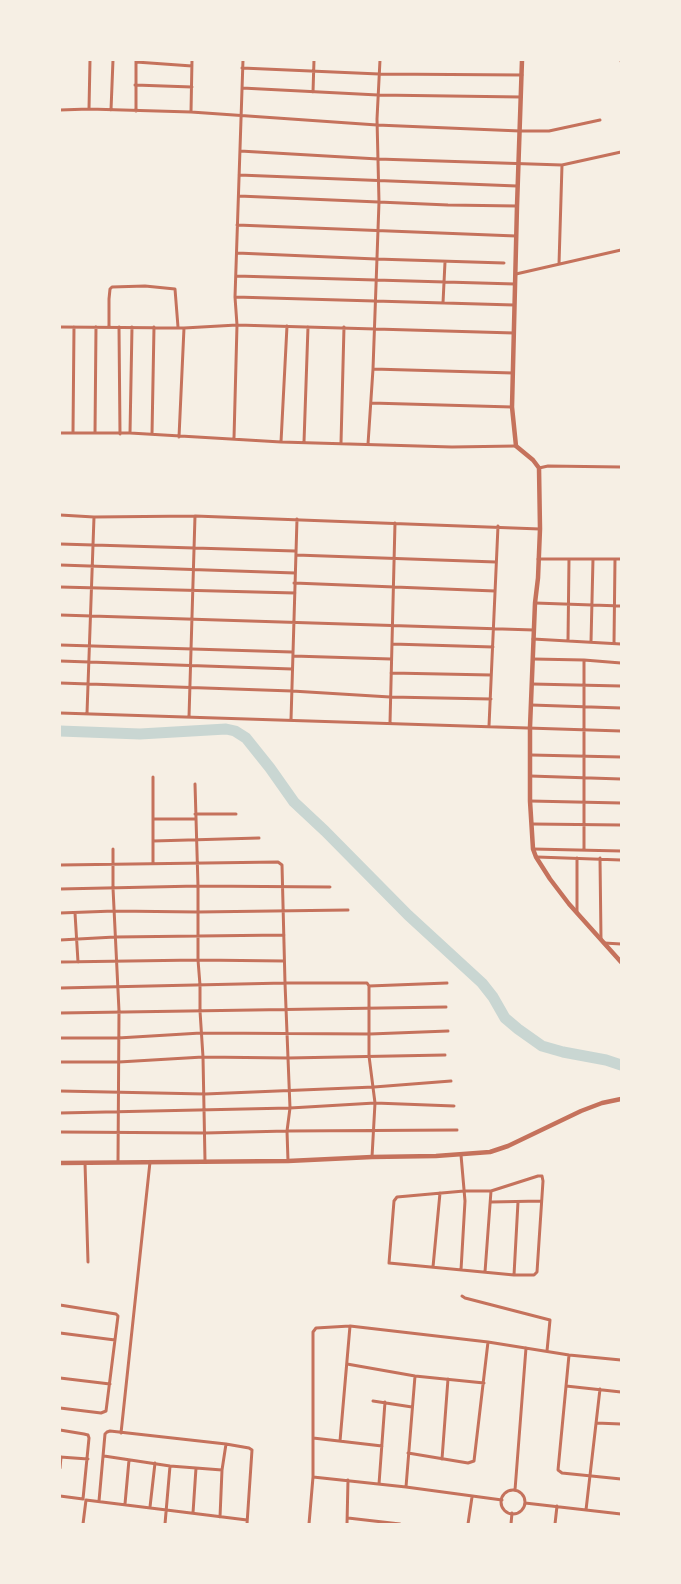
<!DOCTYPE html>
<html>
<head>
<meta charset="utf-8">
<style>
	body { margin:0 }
	#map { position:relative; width:681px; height:1584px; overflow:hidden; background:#f6efe4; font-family:Quicksand,sans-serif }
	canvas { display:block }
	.frame { position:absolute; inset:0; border:61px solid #f6efe4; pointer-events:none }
</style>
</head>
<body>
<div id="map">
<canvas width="681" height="1584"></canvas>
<div class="frame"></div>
</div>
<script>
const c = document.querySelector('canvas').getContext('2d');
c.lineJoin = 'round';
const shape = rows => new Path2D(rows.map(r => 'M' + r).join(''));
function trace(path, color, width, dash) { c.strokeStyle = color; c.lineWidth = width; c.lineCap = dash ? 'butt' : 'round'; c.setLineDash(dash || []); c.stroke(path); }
trace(shape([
	[60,731,140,734,226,729,235,731,246,738,270,768,294,802,325,831,408,915,482,983,493,997,505,1018,518,1029,542,1046,563,1052,606,1060,621,1065]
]), '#c9d6d2', 11);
trace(shape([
	[621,60,621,61],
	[136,62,192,66],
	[242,68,379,74,522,75],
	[135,85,192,87],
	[242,88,378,95,521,97],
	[313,92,314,60],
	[89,109,90,60],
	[60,110,89,109,191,112,377,125,520,131,549,131,600,120],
	[111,110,113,60],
	[136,111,136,60],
	[191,112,192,60],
	[240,151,378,159,562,165,621,152],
	[239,175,517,186],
	[239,196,448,205,517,206],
	[237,225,516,236],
	[237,253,376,259,504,263],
	[559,264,562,165],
	[516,274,621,250],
	[236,276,515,284],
	[235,297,514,305],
	[443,303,445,262],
	[60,327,184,328,237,325,514,333],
	[109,327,109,299,110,289,112,287,145,286,175,289,178,327],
	[119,327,120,434],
	[373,369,513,373],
	[371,403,512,407],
	[73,432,74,327],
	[60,433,130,433,281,442,452,447,516,446],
	[95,433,96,327],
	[130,433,132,327],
	[152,434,154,327],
	[179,437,184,328],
	[234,438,237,325,235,297,243,60],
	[281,442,287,326],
	[304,442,308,327],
	[341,443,344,327],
	[368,444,373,369,379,202,377,119,380,60],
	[539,468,548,466,621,467],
	[60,515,94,517,195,516,540,529],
	[60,544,295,551],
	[296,555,496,562],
	[538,559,621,559],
	[60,565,295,573],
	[294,583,495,591],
	[60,587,295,593],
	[535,603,621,606],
	[60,615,534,630],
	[533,639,621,644],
	[568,641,569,559],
	[591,642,593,559],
	[614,643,615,559],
	[392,644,493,647],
	[60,645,292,652],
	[293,656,391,659],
	[533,659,584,660,621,663],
	[584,660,584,850],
	[60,661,292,669],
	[391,673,491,675],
	[60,683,292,691,390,697,491,699],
	[532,684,621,686],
	[531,705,621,708],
	[60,713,621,731],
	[87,713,94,517],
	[189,717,195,516],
	[291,720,297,519],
	[390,723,395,523],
	[489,726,498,526],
	[531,755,621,757],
	[530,776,621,779],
	[195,784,198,886,198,960,200,985,200,1011,203,1057,288,1058,445,1055],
	[530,801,621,803],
	[195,814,236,814],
	[153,819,195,819],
	[532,824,621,825],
	[153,841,259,838],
	[113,849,113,888,119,1011,118,1162],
	[533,849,621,851],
	[537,857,621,860],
	[577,858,577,912],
	[600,858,601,939],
	[153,863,153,777],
	[60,865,278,862,282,865,285,983,290,1108,287,1131,288,1161],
	[60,889,198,886,330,887],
	[60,913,114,911,198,912,348,910],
	[75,913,78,962],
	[60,940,115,937,284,935],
	[604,943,621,944],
	[60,962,198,960,284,961],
	[369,986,369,1056,375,1103,372,1157],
	[60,988,285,983,367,983,369,986,447,983],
	[60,1013,446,1007],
	[60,1038,118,1038,201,1033,370,1034,448,1031],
	[60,1062,119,1062,203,1057,205,1161],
	[60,1091,205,1094,374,1087,451,1081],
	[60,1113,290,1108,375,1103,454,1106],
	[60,1132,205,1133,287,1131,457,1130],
	[461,1155,465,1201,461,1270],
	[85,1163,88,1262],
	[538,1176,542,1176,543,1181,537,1272,534,1275,514,1275,389,1263,394,1201,397,1197,464,1191,491,1191,538,1176],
	[491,1202,541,1201],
	[433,1267,440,1193],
	[485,1272,491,1191],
	[514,1275,518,1202],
	[462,1296,465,1298,550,1320,547,1351],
	[60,1305,116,1314,118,1316,106,1411,101,1413,60,1408],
	[60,1333,115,1340],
	[569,1355,558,1470,562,1473,621,1479],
	[347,1364,415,1376,484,1383],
	[60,1378,110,1384],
	[566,1386,621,1392],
	[373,1401,412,1407],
	[596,1423,621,1424],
	[60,1430,84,1434,88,1435,89,1438,83,1499,60,1496],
	[121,1433,150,1162],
	[313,1438,382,1446],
	[340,1441,350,1326],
	[408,1453,468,1463,474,1461,488,1342],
	[104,1456,170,1466,222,1470],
	[60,1457,88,1459],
	[442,1459,448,1379],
	[60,1468,61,1457],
	[313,1477,406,1487,502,1500],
	[379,1484,385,1402],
	[406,1487,415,1376],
	[515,1490,526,1348],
	'501 1502a12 12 0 1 1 24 0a12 12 0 1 1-24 0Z',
	[99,1501,105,1434,107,1432,110,1431,226,1444,249,1448,252,1450,247,1524],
	[525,1503,621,1514],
	[125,1504,129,1460],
	[150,1507,155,1463],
	[586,1510,600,1389],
	[193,1513,196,1468],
	[220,1517,222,1470,226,1444],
	[348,1518,400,1524],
	[83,1524,86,1500,247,1520],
	[165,1524,170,1466],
	[309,1524,313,1477,313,1332,316,1328,350,1326,488,1342,569,1355,621,1360],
	[347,1524,348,1480],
	[468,1524,472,1497],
	[511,1524,512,1513],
	[555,1524,557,1506]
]), '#c5725c', 3);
trace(shape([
	[522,60,517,206,512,407,516,446,533,460,539,468,540,529,538,578,535,603,530,727,530,801,533,849,536,857,550,879,569,904,621,962],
	[60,1163,288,1161,372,1157,436,1156,490,1152,508,1146,581,1111,602,1103,621,1099]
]), '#c5725c', 4.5);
</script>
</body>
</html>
